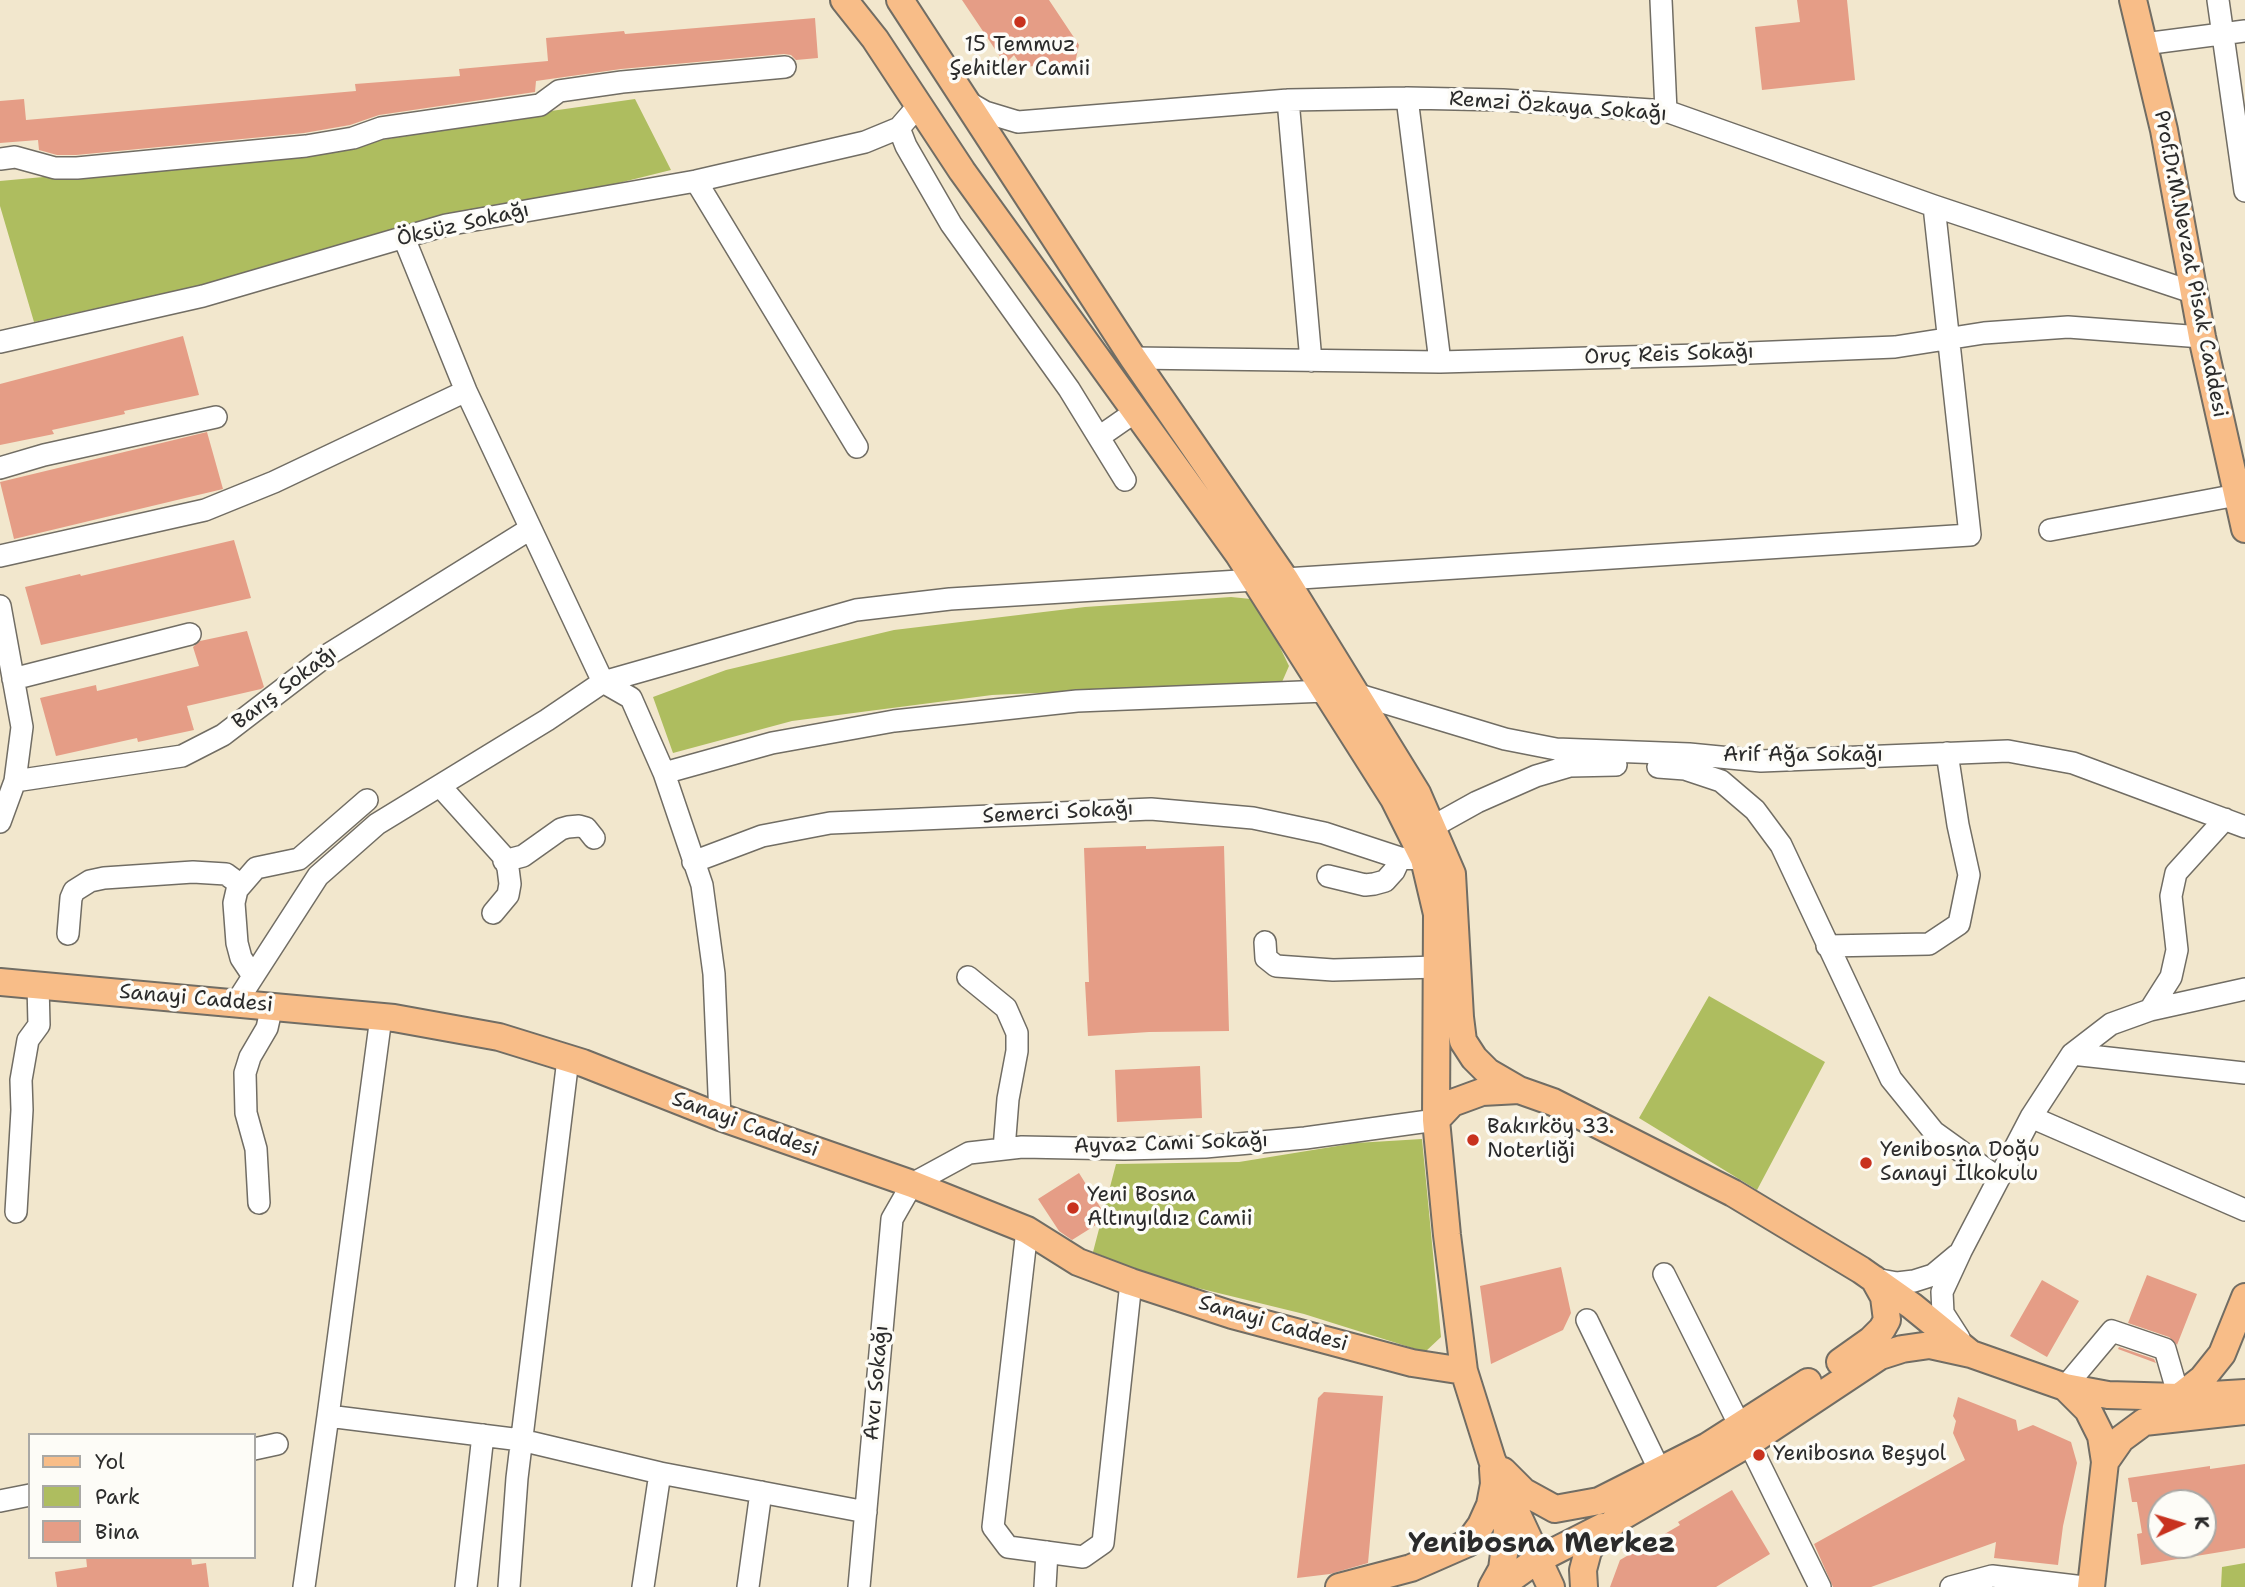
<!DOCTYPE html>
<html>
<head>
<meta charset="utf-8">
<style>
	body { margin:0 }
	#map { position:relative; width:2245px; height:1587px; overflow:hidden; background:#f2e7cd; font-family:"Shantell Sans",sans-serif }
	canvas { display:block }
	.legend { position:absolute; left:28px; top:1433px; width:228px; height:126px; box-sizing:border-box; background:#fdfcf7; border:2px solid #a9a8a5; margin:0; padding:9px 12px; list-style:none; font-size:21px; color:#2b2b2b }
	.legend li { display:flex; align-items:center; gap:14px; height:35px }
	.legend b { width:35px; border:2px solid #a9a8a5 }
	.north { position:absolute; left:2147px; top:1489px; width:70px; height:70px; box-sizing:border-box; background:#fdfcf7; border:2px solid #a9a8a5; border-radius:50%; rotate:86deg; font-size:19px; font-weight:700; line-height:28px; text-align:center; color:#2b2b2b }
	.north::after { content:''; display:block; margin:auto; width:24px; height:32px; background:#c8321e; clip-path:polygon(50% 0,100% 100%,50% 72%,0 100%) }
</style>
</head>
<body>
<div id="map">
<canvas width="2245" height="1587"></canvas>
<ul class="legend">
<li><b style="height:9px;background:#f8bd88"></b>Yol</li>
<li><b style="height:19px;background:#aebd5f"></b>Park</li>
<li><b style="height:19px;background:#e59d86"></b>Bina</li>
</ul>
<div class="north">K</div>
</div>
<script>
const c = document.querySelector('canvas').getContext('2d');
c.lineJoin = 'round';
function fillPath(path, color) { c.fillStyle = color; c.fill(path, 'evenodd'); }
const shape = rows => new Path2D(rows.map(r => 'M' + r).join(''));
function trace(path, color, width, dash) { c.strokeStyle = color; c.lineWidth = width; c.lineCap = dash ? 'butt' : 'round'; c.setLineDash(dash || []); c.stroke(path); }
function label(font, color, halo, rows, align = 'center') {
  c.font = font + ' "Shantell Sans",sans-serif'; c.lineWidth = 7; c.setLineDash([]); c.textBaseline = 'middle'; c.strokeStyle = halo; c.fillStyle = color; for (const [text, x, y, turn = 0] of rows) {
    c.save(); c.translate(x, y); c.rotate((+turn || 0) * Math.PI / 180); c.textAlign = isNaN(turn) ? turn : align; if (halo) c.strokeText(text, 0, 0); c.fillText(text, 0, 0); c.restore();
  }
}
fillPath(shape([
	[635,99,671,170,227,280,34,322,0,206,0,181,315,152,523,115],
	[1231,597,1251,599,1264,614,1289,666,1282,682,992,695,792,721,673,753,653,697,726,670,894,630,1085,607],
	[1709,996,1825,1062,1757,1190,1639,1118],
	[1422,1139,1441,1337,1425,1352,1304,1314,1157,1278,1093,1252,1116,1164,1239,1162,1356,1143],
	[2245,1563,2245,1587,2221,1587,2222,1567]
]), '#aebd5f');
fillPath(shape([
	[962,0,1049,0,1079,45,1075,63,1022,67,1014,55,1005,64],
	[1797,0,1847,0,1855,80,1762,90,1755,27,1800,22],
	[815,18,818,58,796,60,791,55,784,54,621,69,557,78,536,81,535,92,379,115,350,125,304,133,76,155,57,155,39,150,38,140,0,143,0,101,24,99,26,120,356,91,355,84,460,76,459,69,548,61,546,38,624,31,625,34],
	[183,336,199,395,124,411,125,414,52,430,54,434,0,445,0,384],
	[207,432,223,489,14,539,0,482],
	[234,540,251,598,41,645,25,587,80,574,81,576],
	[247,631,264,687,261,689,187,706,194,730,138,742,137,738,56,756,40,698,96,685,97,691,199,666,193,647,200,641],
	[1146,846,1146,849,1224,846,1229,1031,1149,1032,1088,1036,1085,982,1089,982,1084,848],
	[1200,1066,1202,1118,1117,1122,1115,1070],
	[1079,1173,1107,1218,1072,1240,1059,1231,1038,1199],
	[1561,1267,1571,1313,1563,1330,1491,1364,1480,1286],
	[2147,1275,2197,1294,2177,1345,2169,1337,2128,1323],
	[2042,1280,2079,1301,2047,1357,2010,1336],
	[2119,1347,2154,1359,2156,1363,2118,1349],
	[1324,1392,1383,1396,1368,1563,1330,1574,1297,1578,1318,1398],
	[1958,1397,2016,1420,2018,1431,2033,1425,2071,1442,2077,1463,2063,1526,2058,1565,1994,1558,1996,1542,1871,1587,1833,1587,1814,1544,1965,1460,1953,1433,1956,1421,1953,1416],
	[2245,1464,2245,1548,2141,1565,2137,1534,2142,1533,2137,1502,2132,1502,2128,1478,2210,1466,2210,1469],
	[2161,1503,2203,1503,2203,1545,2161,1545],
	[1732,1490,1770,1554,1716,1587,1610,1587,1620,1560,1680,1525,1678,1522],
	[86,1557,191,1557,192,1565,206,1563,209,1587,57,1587,55,1572,87,1567]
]), '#e59d86');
const minor = shape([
	[1661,0,1666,111],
	[2218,0,2245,191],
	[2144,44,2245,31],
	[1407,98,1440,362],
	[1288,100,1311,361],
	[966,101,985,112,1018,122,1288,100,1407,98,1503,100,1666,111,1934,206,2195,293],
	[899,128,906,146,951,224,1069,389,1125,480],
	[0,159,15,157,55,168,77,168,306,146,353,138,381,128,540,105,559,91,622,82,785,67],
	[696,181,857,447],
	[404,238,466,391,603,682,631,698,664,773,702,885,714,974,720,1117],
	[0,342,203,296,446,225,696,181,865,142,899,128,919,105],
	[1133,358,1440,362,1700,355,1895,347,1984,333,2068,327,2202,337],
	[1099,437,1135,412],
	[0,468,44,455,216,417],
	[2050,530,2237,495],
	[0,556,205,510,274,482,466,391],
	[1285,579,1970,535,1934,206],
	[0,606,22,727,15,781,0,822],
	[13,679,190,634],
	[1356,694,1505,739,1556,749,1689,754,1761,761,2008,751,2073,763,2245,827],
	[1658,767,1685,769,1721,781,1755,810,1781,845,1891,1079,1934,1132,1998,1178],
	[664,773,772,743,894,721,1077,701,1326,691],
	[15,781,182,756,223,735,326,656,530,529],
	[440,786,503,856,508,868,510,884,508,895,493,913],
	[1432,827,1477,802,1536,776,1570,766,1616,765],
	[504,861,523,856,561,829,568,827,579,826,586,828,594,838],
	[693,862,762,836,830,823,1151,809,1253,818,1324,833,1400,858,1424,859],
	[1328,876,1365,885,1374,884,1385,881,1394,871,1400,858],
	[68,934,71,898,74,891,90,881,104,878,193,872,226,874,241,885],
	[1265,942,1266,958,1276,966,1333,970,1437,967],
	[1827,946,1929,944,1959,924,1969,875,1958,825,1947,753],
	[253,976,241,958,237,943,234,903,237,890,256,868,299,859,367,800],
	[968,977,1006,1008,1017,1033,1017,1051,1008,1099,1004,1149],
	[236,1003,318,876,377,824,547,720,603,682,856,610,950,599,1255,580],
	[2150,1010,2171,977,2177,950,2171,896,2176,873,2225,819],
	[381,1017,328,1416,521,1440,660,1473],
	[2072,1054,2245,1073],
	[2031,1117,2245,1210],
	[259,1203,256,1149,246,1113,245,1073,250,1057,267,1028,272,1006],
	[16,1212,22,1110,21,1080,28,1040,39,1025,38,984],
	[1027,1230,993,1527,1008,1547,1083,1557,1103,1543,1131,1282],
	[1664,1274,1740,1426],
	[1875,1279,1897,1283,1914,1281,1933,1275,1957,1255],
	[1587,1320,1660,1471],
	[1959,1338,1943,1313,1942,1292,1961,1251,2031,1117,2072,1054,2111,1024,2150,1010,2245,989],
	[2065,1387,2112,1331,2165,1349,2179,1397],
	[1749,1443,1820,1587],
	[254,1449,277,1444],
	[0,1501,30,1495],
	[304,1587,328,1416],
	[466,1587,483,1435],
	[509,1587,517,1478,568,1059],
	[643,1587,660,1473,866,1512],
	[748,1587,761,1492],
	[859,1587,892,1219,912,1184,969,1153,1022,1147,1124,1149,1205,1147,1305,1138,1436,1120],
	[1045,1587,1047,1552],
	[1951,1587,1992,1576,2084,1587]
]);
const major = shape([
	[844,0,875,39,962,171,1239,555,1394,799,1424,859,1437,914,1436,1120,1447,1235,1464,1371,1492,1460,1551,1587],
	[900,0,1133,358,1285,579,1417,793,1452,874,1460,1017,1463,1041,1474,1058,1488,1072,1519,1090,1553,1102,1733,1193,1861,1270,1912,1306,1971,1354],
	[2133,0,2164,130,2202,337,2245,529],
	[0,982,394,1018,499,1037,583,1063,720,1117,912,1184,1027,1230,1078,1262,1131,1282,1232,1315,1412,1363,1464,1371],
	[1436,1120,1452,1103,1482,1092,1519,1090],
	[1840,1362,1871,1340,1882,1329,1887,1320,1884,1297,1874,1279],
	[2065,1387,2088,1410,2101,1436,2105,1462,2091,1587],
	[2179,1397,2202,1379,2222,1354,2245,1297],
	[2105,1462,2121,1439,2144,1422,2245,1411],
	[1503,1471,1524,1492,1555,1509,1599,1501,1708,1446,1808,1382],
	[1339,1587,1411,1568,1468,1543,1481,1525,1490,1505,1494,1484,1493,1469],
	[1492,1587,1502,1569,1507,1531,1503,1502],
	[1499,1587,1537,1560,1602,1527],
	[1584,1587,1583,1570,1588,1551,1597,1538,1616,1520,1749,1443,1880,1356,1902,1349,1930,1345,1971,1354,2065,1387,2108,1395,2179,1397,2245,1393]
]);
trace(minor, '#716d64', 24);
trace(major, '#716d64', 30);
trace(minor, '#fff', 21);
trace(major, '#f8bd88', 26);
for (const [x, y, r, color] of [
	[1020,22,7,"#c8321e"],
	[1473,1140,7,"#c8321e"],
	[1866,1163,7,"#c8321e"],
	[1073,1208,7,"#c8321e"],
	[1759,1455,7,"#c8321e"]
]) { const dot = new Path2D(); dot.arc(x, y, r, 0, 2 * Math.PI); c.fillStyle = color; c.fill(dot); trace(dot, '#fdfcf7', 2.5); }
label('21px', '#2b2b2b', '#fdfcf7', [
	["15 Temmuz",1020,46,"center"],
	["Şehitler Camii",1020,70,"center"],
	["Bakırköy 33.",1487,1128],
	["Noterliği",1487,1152],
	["Yenibosna Doğu",1880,1151],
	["Sanayi İlkokulu",1880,1175],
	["Yeni Bosna",1087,1196],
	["Altınyıldız Camii",1087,1220],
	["Yenibosna Beşyol",1773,1455]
], 'left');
label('21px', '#2b2b2b', '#fdfcf7', [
	["Remzi Özkaya Sokağı",1558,107,4],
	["Öksüz Sokağı",463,225,-13],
	["Prof.Dr.M.Nevzat Pisak Caddesi",2190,264,79],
	["Oruç Reis Sokağı",1669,355,-2],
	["Barış Sokağı",285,688,-37],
	["Arif Ağa Sokağı",1803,756],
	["Semerci Sokağı",1058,813,-3],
	["Sanayi Caddesi",196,999,5],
	["Sanayi Caddesi",745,1125,20],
	["Ayvaz Cami Sokağı",1171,1144,-2],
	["Sanayi Caddesi",1273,1324,16],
	["Avcı Sokağı",877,1383,-85]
]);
label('bold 28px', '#2b2b2b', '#fdfcf7', [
	["Yenibosna Merkez",1542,1545]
]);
</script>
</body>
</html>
